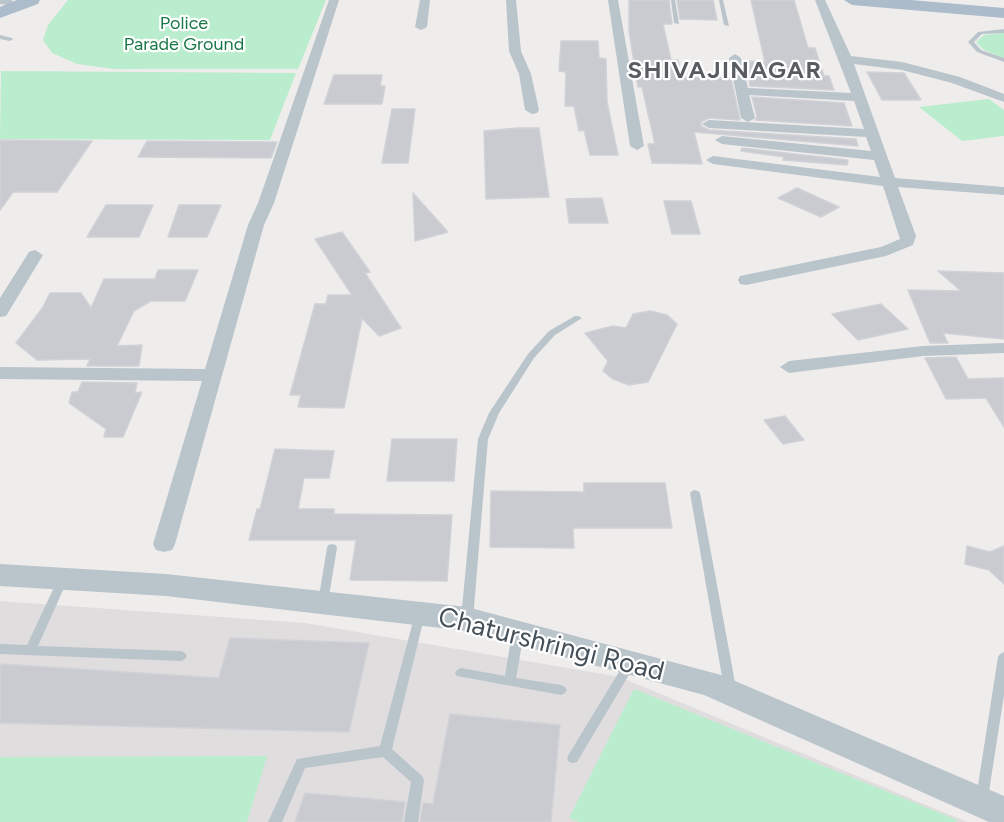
<!DOCTYPE html>
<html>
<head>
<meta charset="utf-8">
<style>
	body { margin:0 }
	canvas { display:block; background:#efecec }
</style>
</head>
<body>
<canvas width="1004" height="822"></canvas>
<script>
const c = document.querySelector('canvas').getContext('2d');
c.lineJoin = 'round';
function fillPath(path, color) { c.fillStyle = color; c.fill(path, 'evenodd'); }
const shape = rows => new Path2D(rows.map(r => 'M' + r).join(''));
function trace(path, color, width, dash) { c.strokeStyle = color; c.lineWidth = width; c.lineCap = dash ? 'butt' : 'round'; c.setLineDash(dash || []); c.stroke(path); }
function label(font, color, halo, rows, align = 'center') {
  c.font = font + ' Figtree,sans-serif'; c.lineWidth = 4.5; c.setLineDash([]); c.textBaseline = 'middle'; c.strokeStyle = halo; c.fillStyle = color; for (const [text, x, y, turn = 0] of rows) {
    c.save(); c.translate(x, y); c.rotate((+turn || 0) * Math.PI / 180); c.textAlign = isNaN(turn) ? turn : align; if (halo) c.strokeText(text, 0, 0); c.fillText(text, 0, 0); c.restore();
  }
}
fillPath(shape([
	[0,601,305,623,620,677,967,822,0,822]
]), '#e0ddde');
fillPath(shape([
	[68,0,326,0,298,69,115,69,77,64,52,53,43,40,48,25],
	[1004,33,1004,58,984,50,976,42,984,35],
	[1,71,296,73,270,140,0,139],
	[989,99,1004,110,1004,136,962,141,919,107],
	[634,689,957,820,956,822,579,822,569,818],
	[267,756,247,822,0,822,0,757]
]), '#baedcd');
const building = shape([
	[629,0,669,0,672,24,663,24,671,60,678,60,681,77,731,78,740,120,709,118,701,122,701,126,709,130,856,139,858,146,694,132,702,164,652,163,648,144,655,144,642,87,638,87,629,31,629,0],
	[677,0,713,0,717,20,680,19,677,0],
	[751,0,794,0,808,48,815,48,824,76,829,76,834,90,750,86,747,61,765,62,751,0],
	[561,41,598,41,599,58,606,59,607,102,618,155,590,155,584,130,579,131,574,106,565,106,566,72,559,71,561,41],
	[867,72,904,73,921,100,882,100,867,72],
	[334,75,382,75,380,86,385,86,382,104,324,104,334,75],
	[752,97,844,103,852,126,755,120,757,117,752,97],
	[392,109,415,109,408,163,382,163,392,109],
	[517,128,539,128,549,197,486,199,484,131,517,128],
	[0,140,92,141,57,192,13,192,0,210,0,140],
	[147,141,277,142,271,158,138,157,147,141],
	[742,148,848,160,847,165,783,160,784,157,741,151,742,148],
	[797,188,839,207,821,217,778,198,797,188],
	[413,193,448,232,415,241,413,193],
	[602,198,608,223,569,223,566,199,602,198],
	[664,201,691,201,700,234,672,234,664,201],
	[106,205,153,205,139,237,87,237,106,205],
	[179,205,221,205,207,237,168,237,179,205],
	[342,232,370,272,365,273,401,328,379,336,362,318,344,408,298,407,301,395,290,395,315,304,326,304,328,295,352,295,315,239,342,232],
	[158,270,198,270,185,301,151,301,134,311,117,346,142,345,139,366,87,366,90,359,37,360,16,343,43,307,50,293,81,293,91,308,104,279,155,279,158,270],
	[938,271,1004,273,1004,339,943,333,948,343,930,343,908,290,961,291,938,271],
	[881,304,908,329,858,340,832,314,881,304],
	[650,311,667,315,677,324,648,382,629,385,613,379,603,371,608,361,585,333,613,326,626,328,633,314,650,311],
	[956,357,968,379,1004,378,1004,427,986,398,946,399,925,358,956,357],
	[82,382,137,383,135,393,142,392,123,437,104,437,106,429,69,403,72,392,78,392,82,382],
	[785,416,804,440,783,444,764,420,785,416],
	[392,439,457,439,454,481,387,481,392,439],
	[275,449,334,451,329,478,304,478,298,509,334,509,334,514,452,515,447,581,350,580,356,540,249,540,257,509,260,509,275,449],
	[584,483,665,483,672,528,573,528,574,548,490,547,491,491,584,492,584,483],
	[967,546,990,552,1004,546,1004,584,989,570,965,564,967,546],
	[230,638,369,643,349,732,0,723,0,664,219,678,230,638],
	[450,714,560,725,551,822,420,822,423,803,433,804,450,714],
	[305,793,405,802,402,822,295,822,305,793]
]);
fillPath(building, '#c9cbd1');
trace(building, '#d0d2d8', 1.5);
fillPath(shape([
	[671,0,675,0,679,24,674,23,671,0],
	[719,0,723,0,729,26,724,25,719,0],
	[1004,29,1004,33,982,34,974,42,981,50,1004,58,1004,62,977,52,968,42,978,32,1004,29],
	[0,35,12,38,13,39,10,41,0,39,0,35],
	[575,316,578,316,582,318,555,335,534,358,499,413,488,439,473,619,471,622,467,623,463,622,461,619,478,439,489,413,528,354,549,331,575,316],
	[695,490,698,491,700,493,736,688,734,691,730,693,726,691,724,688,690,493,692,491,695,490],
	[332,544,336,545,337,548,328,602,327,605,323,606,319,605,318,602,327,548,328,545,332,544],
	[63,575,67,576,68,579,38,646,181,651,185,653,187,656,185,659,181,661,0,654,0,644,27,645,58,579,59,576,63,575],
	[420,610,424,611,425,614,392,749,422,776,424,780,418,822,404,822,411,782,383,757,305,768,282,822,268,822,297,759,380,746,415,614,416,611,420,610],
	[518,629,522,630,524,633,516,678,561,685,565,687,567,690,565,693,561,695,457,676,455,673,457,670,461,668,505,676,512,633,514,630,518,629],
	[1004,652,1004,695,988,798,987,802,982,804,977,802,976,798,998,657,1000,654,1004,652],
	[629,660,633,662,635,665,633,668,577,762,573,763,569,762,567,758,569,754,625,662,629,660]
]), '#bac4cb');
fillPath(shape([
	[0,0,12,0,13,2,8,5,0,4,0,0],
	[329,0,339,0,274,203,264,225,175,544,172,550,164,552,156,550,153,544,202,381,0,379,0,367,205,369,248,225,258,203,329,0],
	[420,0,430,0,427,27,421,30,415,27,420,0],
	[506,0,516,0,521,51,531,74,539,110,537,113,532,114,525,110,519,74,509,51,506,0],
	[608,0,618,0,644,146,637,150,630,146,608,0],
	[815,0,825,0,851,56,902,62,960,77,1004,94,1004,102,952,83,902,70,854,64,895,178,1004,187,1004,195,898,187,916,236,913,245,886,256,746,285,740,284,738,280,740,276,881,247,900,239,883,186,713,164,706,160,713,156,880,177,874,160,722,144,715,140,722,136,871,151,866,137,709,128,702,124,709,120,864,129,854,101,749,95,755,118,748,122,741,118,729,58,735,54,741,58,748,88,851,93,815,0],
	[35,250,43,255,6,316,0,317,0,298,29,252,35,250],
	[1004,343,1004,353,923,356,789,373,780,367,789,361,923,346,1004,343]
]), '#bac4cb');
fillPath(shape([
	[0,564,166,574,467,607,721,675,1004,796,1004,822,989,822,704,695,467,631,166,596,0,586,0,564]
]), '#bac4cb');
fillPath(shape([
	[17,0,40,0,38,4,0,18,0,7,17,0],
	[844,0,911,0,1004,8,1004,18,852,5,844,0]
]), '#acbccb');
label('18px', '#197747', '#fff', [
	["Police",184,24],
	["Parade Ground",184,45]
]);
c.letterSpacing = '1.5px';
label('bold 24px', '#595d61', '#fff', [
	["SHIVAJINAGAR",725,71]
]);
c.letterSpacing = '0px';
label('27px', '#455059', '#fff', [
	["Chaturshringi Road",551,645,14]
]);
</script>
</body>
</html>
